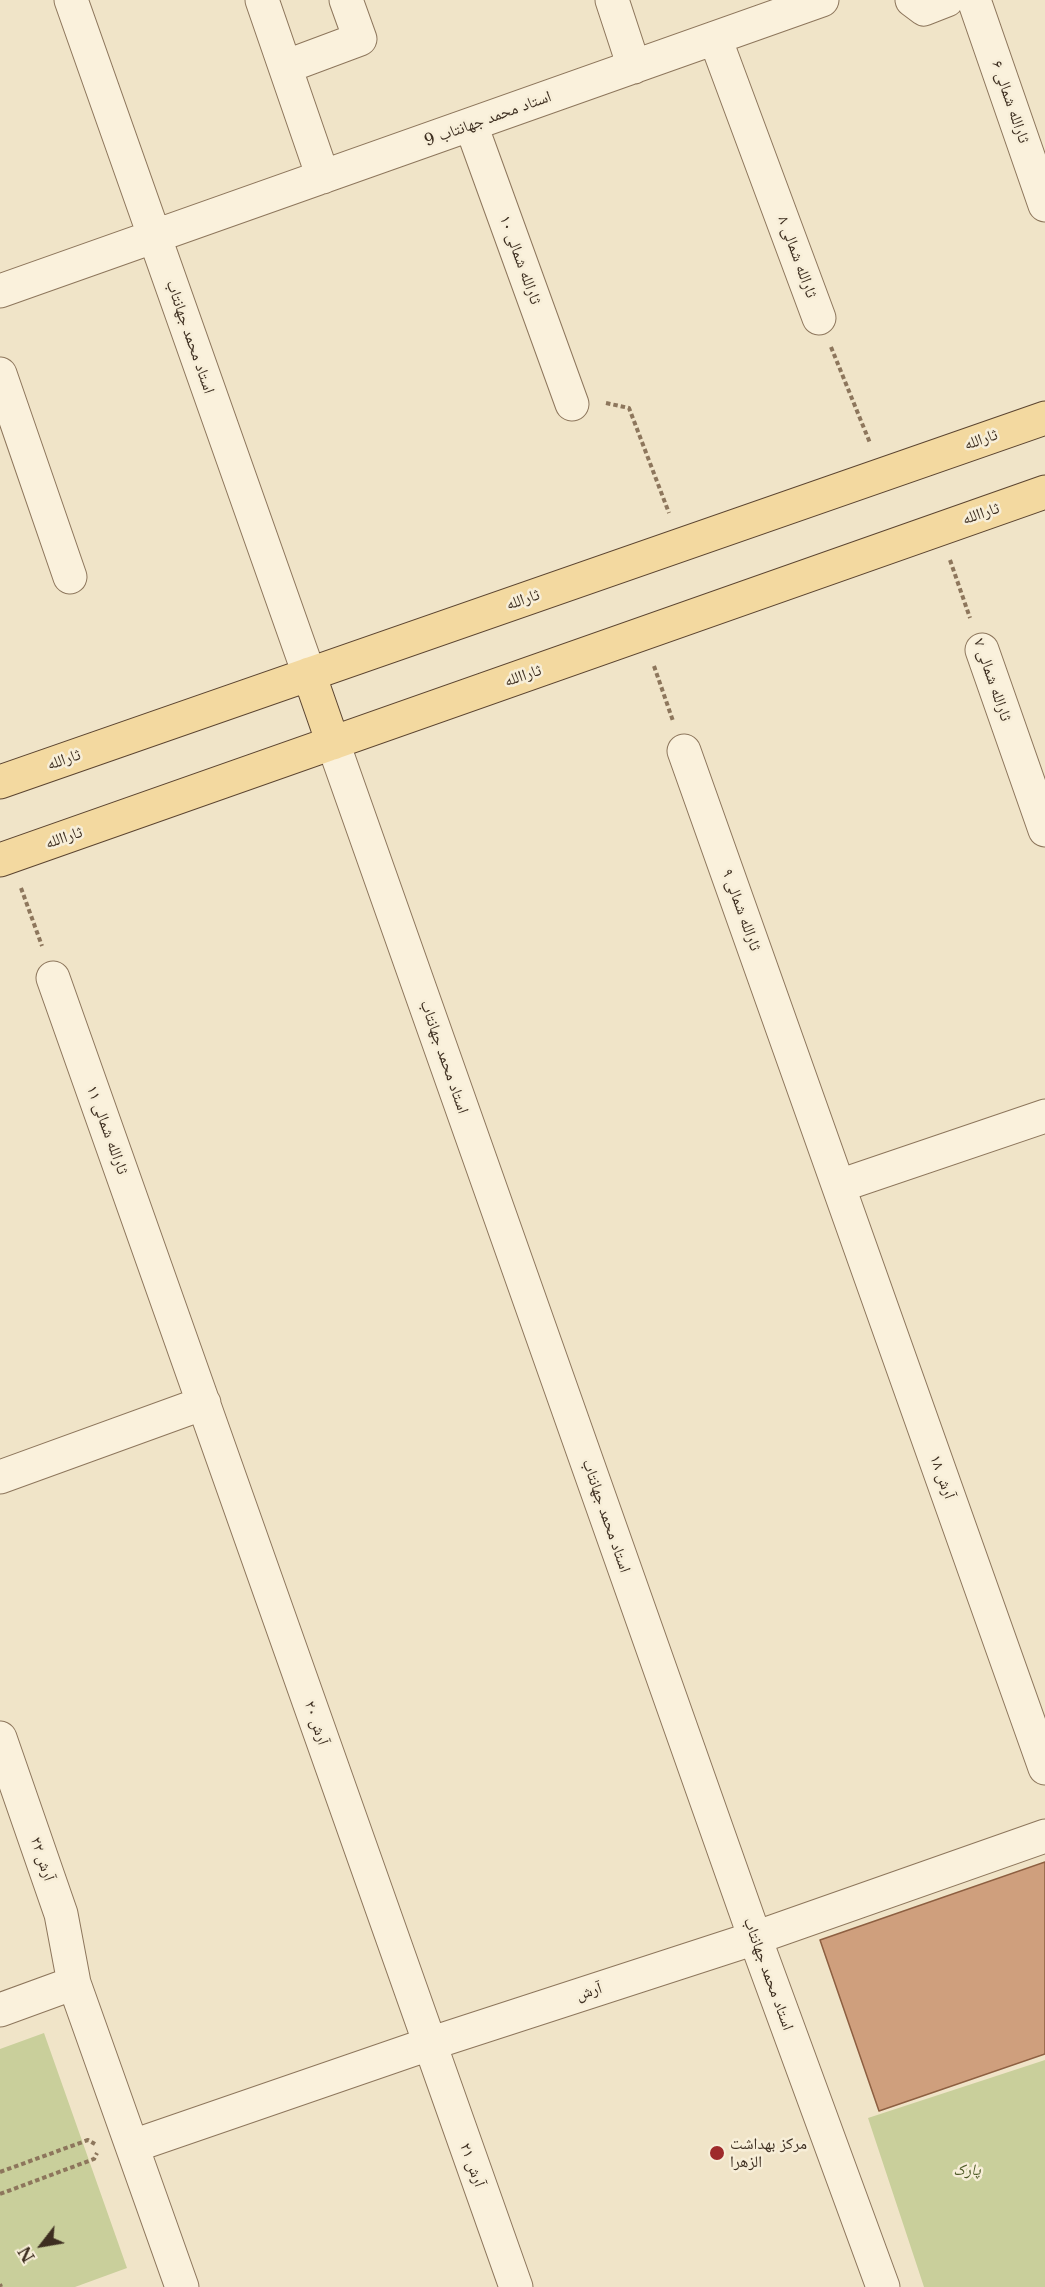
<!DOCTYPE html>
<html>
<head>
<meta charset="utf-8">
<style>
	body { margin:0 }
	#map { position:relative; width:1045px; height:2287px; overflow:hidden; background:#f0e4c8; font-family:"Libre Baskerville",serif }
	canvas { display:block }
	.north { position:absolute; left:12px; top:2215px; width:60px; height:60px; -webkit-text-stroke:4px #f7eed8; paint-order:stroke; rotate:239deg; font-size:16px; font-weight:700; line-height:24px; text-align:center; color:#3d2e20 }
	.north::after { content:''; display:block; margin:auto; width:21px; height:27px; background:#3d2e20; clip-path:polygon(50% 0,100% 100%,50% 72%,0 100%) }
</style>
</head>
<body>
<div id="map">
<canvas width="1045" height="2287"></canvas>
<div class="north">N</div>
</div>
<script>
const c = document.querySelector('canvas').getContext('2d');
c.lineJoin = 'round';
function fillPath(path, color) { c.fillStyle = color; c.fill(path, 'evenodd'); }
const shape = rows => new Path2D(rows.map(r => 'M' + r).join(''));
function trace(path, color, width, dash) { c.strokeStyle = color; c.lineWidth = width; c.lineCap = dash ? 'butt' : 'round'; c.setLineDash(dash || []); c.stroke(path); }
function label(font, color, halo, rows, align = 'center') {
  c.font = font + ' "Libre Baskerville","Noto Naskh Arabic",serif'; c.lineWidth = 5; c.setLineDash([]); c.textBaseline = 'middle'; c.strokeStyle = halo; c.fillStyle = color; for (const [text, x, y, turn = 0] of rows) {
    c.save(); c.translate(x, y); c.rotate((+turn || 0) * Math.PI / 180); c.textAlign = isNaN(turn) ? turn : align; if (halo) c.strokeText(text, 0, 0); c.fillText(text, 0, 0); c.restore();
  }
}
fillPath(shape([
	[44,2033,127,2268,75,2287,0,2287,0,2049],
	[1045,2060,1045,2287,924,2287,868,2118]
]), '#c9cf9b');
const building = shape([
	[1045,1862,1045,2054,879,2111,820,1940,1045,1862]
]);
fillPath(building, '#cf9f7d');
trace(building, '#8d5f41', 1.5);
const minor = shape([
	[71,0,309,674],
	[262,0,323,177],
	[612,0,634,67],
	[912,0,924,9,947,0],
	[974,0,1045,205],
	[715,38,819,318],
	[285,67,360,39,346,0],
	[471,125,572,404],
	[0,291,822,0],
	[0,374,70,577],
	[982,650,1045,830],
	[333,743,755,1938,883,2287],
	[684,751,1045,1768],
	[53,978,516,2287],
	[839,1186,1045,1116],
	[0,1477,204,1403],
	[0,1738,61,1914,74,1983],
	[0,2010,74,1983,182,2287],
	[133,2146,429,2044,755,1938,1045,1836]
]);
const major = shape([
	[309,674,333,743],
	[0,782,1045,418],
	[0,860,1045,492]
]);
trace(minor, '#8d765c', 35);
trace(major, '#5b4430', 35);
trace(shape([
	[831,347,870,443],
	[606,403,629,408,669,513],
	[950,560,970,618],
	[654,666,673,721],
	[21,888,42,946],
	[0,2172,88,2140,95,2144],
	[0,2194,94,2159,97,2153],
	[0,2284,1,2287]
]), '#8d765c', 4, [4.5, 3]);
trace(minor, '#faf1dc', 33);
trace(major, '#f3d9a0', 33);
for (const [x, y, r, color] of [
	[717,2153,8,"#9e2a2b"]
]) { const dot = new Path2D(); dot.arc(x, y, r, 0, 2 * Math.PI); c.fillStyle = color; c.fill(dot); trace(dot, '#f7eed8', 2); }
label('16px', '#3d2e20', '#f7eed8', [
	["ثارالله شمالی ۶",1010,102,71],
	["استاد محمد جهانتاب 9",488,119,-20],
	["ثارالله شمالی ۸",797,257,70],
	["ثارالله شمالی ۱۰",520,260,70],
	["استاد محمد جهانتاب",190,337,71],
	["ثارالله",981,440,-19],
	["ثاراالله",981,514,-19],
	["ثارالله",523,600,-19],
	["ثاراالله",523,676,-19],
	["ثارالله شمالی ۷",992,680,71],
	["ثارالله",64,760,-19],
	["ثاراالله",64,838,-19],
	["ثارالله شمالی ۹",741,910,70],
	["استاد محمد جهانتاب",444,1057,71],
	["ثارالله شمالی ۱۱",107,1130,70],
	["آرش ۱۸",942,1477,70],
	["استاد محمد جهانتاب",606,1516,71],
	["آرش ۲۰",316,1723,71],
	["آرش ۲۲",42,1859,71],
	["استاد محمد جهانتاب",768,1974,70],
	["آرش",589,1992,-18],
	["آرش ۲۱",472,2165,70]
]);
label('16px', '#3d2e20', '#f7eed8', [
	["مرکز بهداشت",730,2144],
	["الزهرا",730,2162]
], 'left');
label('italic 16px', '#4d5a26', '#f7eed8', [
	["پارک",967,2170]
]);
</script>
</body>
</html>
